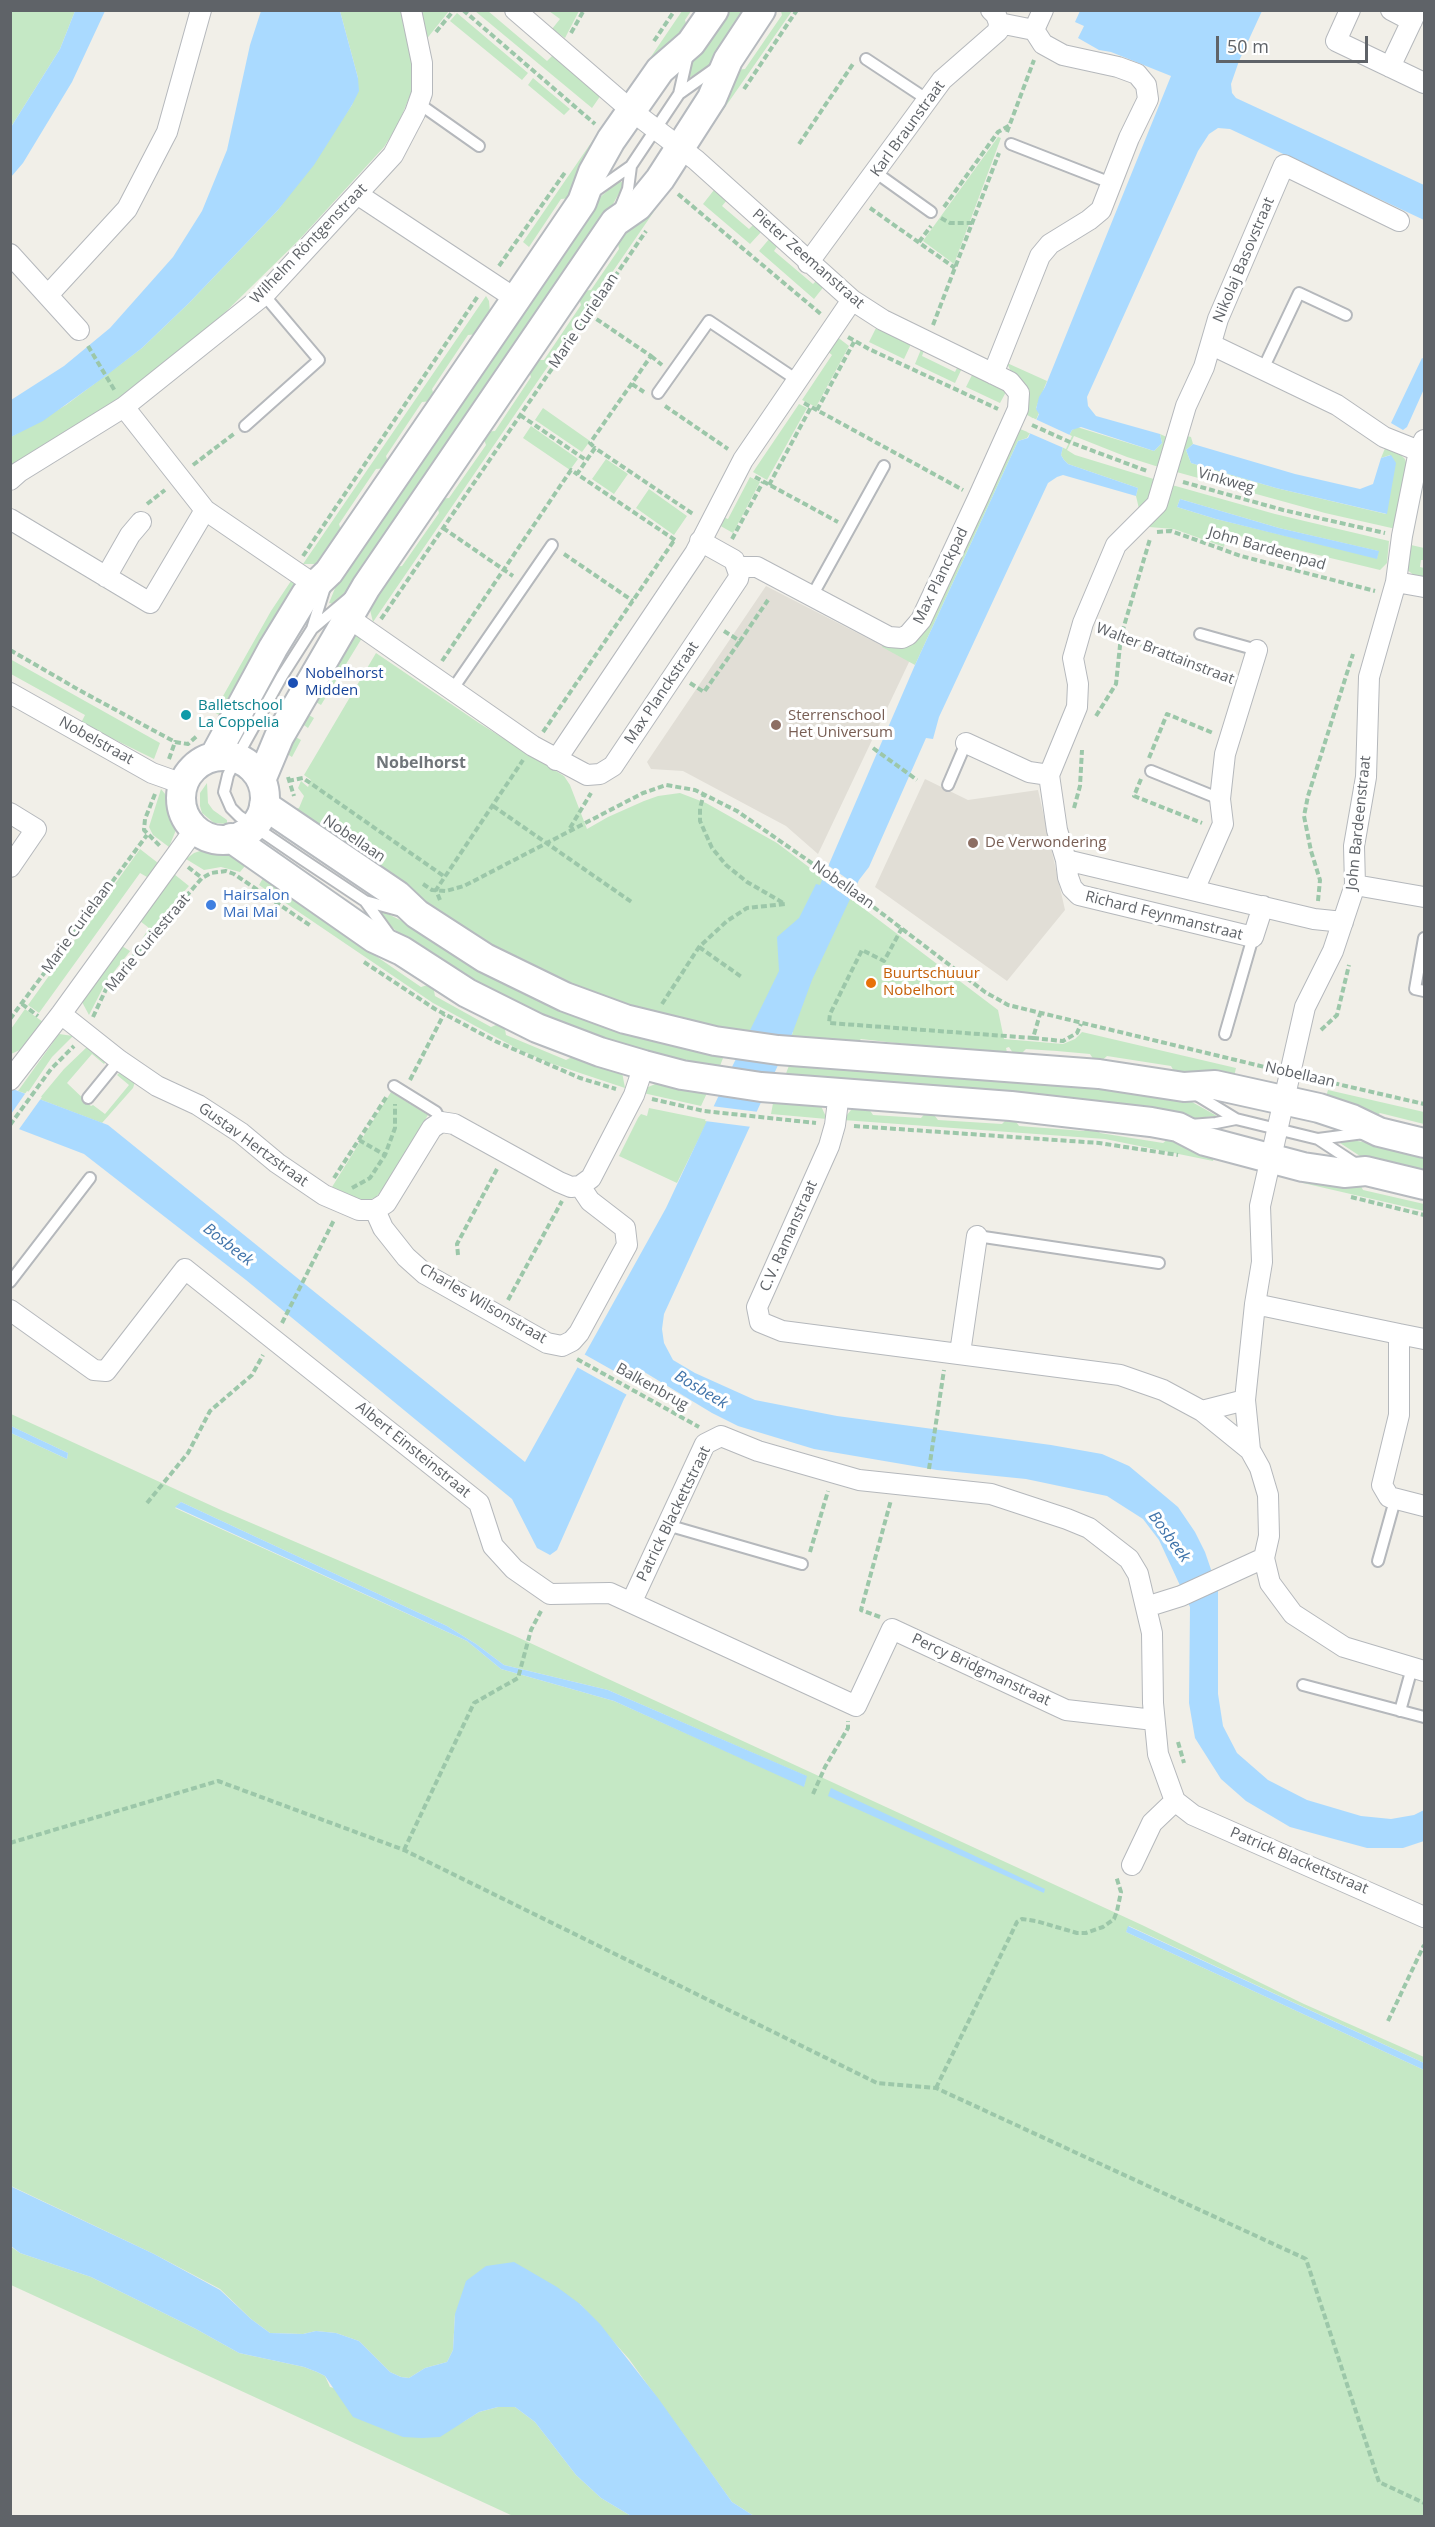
<!DOCTYPE html>
<html>
<head>
<meta charset="utf-8">
<style>
	body { margin:0 }
	#map { position:relative; width:1435px; height:2527px; overflow:hidden; background:#f1efe8; font-family:"Open Sans",sans-serif }
	canvas { display:block }
	.frame { position:absolute; inset:0; border:12px solid #5f6368; pointer-events:none }
	.scale { position:absolute; left:1216px; top:36px; width:152px; height:27px; box-sizing:border-box; border:3px solid #5f6368; border-top:0; padding-left:8px; font-size:18px; line-height:21px; white-space:nowrap; color:#5f6368; -webkit-text-stroke:4px #fff; paint-order:stroke }
</style>
</head>
<body>
<div id="map">
<canvas width="1435" height="2527"></canvas>
<div class="frame"></div>
<div class="scale">50 m</div>
</div>
<script>
const c = document.querySelector('canvas').getContext('2d');
c.lineJoin = 'round';
function fillPath(path, color) { c.fillStyle = color; c.fill(path, 'evenodd'); }
const shape = rows => new Path2D(rows.map(r => 'M' + r).join(''));
function trace(path, color, width, dash) { c.strokeStyle = color; c.lineWidth = width; c.lineCap = dash ? 'butt' : 'round'; c.setLineDash(dash || []); c.stroke(path); }
function label(font, color, halo, rows, align = 'center') {
  c.font = font + ' "Open Sans",sans-serif'; c.lineWidth = 6; c.setLineDash([]); c.textBaseline = 'middle'; c.strokeStyle = halo; c.fillStyle = color; for (const [text, x, y, turn = 0] of rows) {
    c.save(); c.translate(x, y); c.rotate((+turn || 0) * Math.PI / 180); c.textAlign = isNaN(turn) ? turn : align; if (halo) c.strokeText(text, 0, 0); c.fillText(text, 0, 0); c.restore();
  }
}
fillPath(shape([
	[766,586,910,660,818,854,786,826,683,771,651,769,647,762],
	[925,779,968,800,1038,790,1065,910,1007,981,875,887]
]), '#e1ded6');
fillPath(shape([
	[11,11,75,11,60,49,11,127],
	[340,11,401,11,410,32,414,70,411,93,398,125,384,147,297,242,202,335,115,402,11,465,11,437,66,405,142,348,189,303,278,210,352,105,358,78],
	[416,11,449,11,425,41],
	[475,11,488,11,547,61,553,55,601,95,592,108],
	[549,11,579,11,565,38,552,29,560,19],
	[682,11,691,11,685,20,688,30,651,71,644,67],
	[726,11,749,11,715,59,702,71,689,78,689,71,693,61],
	[781,11,792,11,714,123,707,118,735,70,745,69,782,15],
	[457,13,528,73,522,80,450,21],
	[533,78,570,109,564,115,528,85],
	[998,137,1001,138,954,264,923,241],
	[597,139,572,198,561,199,529,247,523,242,593,140],
	[619,180,624,184,606,217,364,570,338,600,333,604,329,603,340,576,595,202],
	[714,190,727,200,722,206,749,229,754,224,762,231,750,244,703,204],
	[666,194,609,277,373,622,369,606,392,567,402,566,439,513,436,502,438,499,449,498,486,445,482,434,484,432,495,431,531,377,528,368,533,360,544,360,581,305,578,295,581,291,591,290,619,249,617,239],
	[770,238,778,245,774,251,813,284,818,279,825,285,814,299,759,251],
	[486,296,489,301,490,313,479,334,468,335,432,389,435,399,433,401,422,402,386,456,389,466,387,468,376,469,339,524,342,534,317,564,303,564],
	[877,326,912,342,904,359,869,342],
	[836,336,849,346,816,407,802,400,832,355,826,350],
	[922,347,925,348,922,356,955,372,959,364,963,366,955,383,915,364],
	[1007,363,1047,381,1036,408,1039,413,1036,420,1022,412,1012,374],
	[974,371,1003,384,1006,392,1000,403,966,387],
	[799,404,807,408,767,480,753,472],
	[543,408,590,441,582,452,535,420],
	[531,426,578,459,570,470,523,438],
	[1015,427,1030,433,1027,438,1018,441,915,665,882,647,884,643,906,646,913,644,923,634],
	[1077,427,1154,451,1162,443,1160,434,1171,439,1162,468,1127,457,1074,436,1067,450,1075,455,1157,480,1152,500,1140,513,1136,496,1138,488,1068,464,1064,460,1061,455,1063,447,1072,430],
	[1183,435,1191,437,1193,444,1186,450,1191,463,1276,488,1386,514,1390,455,1381,458,1386,446,1398,452,1405,459,1407,466,1396,529,1325,513,1173,471],
	[606,459,628,474,614,494,592,479],
	[750,477,760,482,733,533,717,524,720,516,728,519],
	[1172,485,1275,514,1389,541,1387,563,1380,570,1227,533,1224,547,1174,529,1149,527,1146,524],
	[1180,499,1279,528,1378,551,1377,558,1216,519,1177,507],
	[649,489,687,516,674,535,636,508],
	[1411,545,1424,548,1424,560,1421,560,1420,567,1424,568,1424,583,1406,569],
	[293,578,297,586,227,720,214,712,271,611],
	[355,635,362,638,321,705,314,701,307,714,314,718,308,728,301,723,294,736,301,740,292,757,279,749,350,636],
	[376,653,479,723,564,776,570,785,587,829,608,817,644,801,658,796,680,793,706,803,777,843,998,1010,1004,1039,1063,1044,1075,1039,1082,1032,1236,1068,1233,1081,1176,1075,1171,1066,1107,1056,1099,1063,1096,1063,1090,1054,1057,1051,1026,1049,1018,1057,1015,1056,1009,1047,1006,1048,1008,1056,861,1039,855,1044,791,1037,793,1032,749,1032,736,1034,627,1009,502,956,290,810,299,808,304,796,298,788,301,781,308,787,311,780,304,775],
	[10,659,160,743,154,759,81,723,85,715,11,674],
	[207,783,208,803,213,810,227,820,227,824,214,823,202,813,200,806,200,793],
	[161,789,170,800,176,819,176,830,169,847,153,835,149,827],
	[140,849,158,863,147,877,140,873,39,1013,28,1005],
	[206,849,231,851,250,860,240,872,221,867,204,870,186,859,194,853],
	[267,871,299,903,367,950,421,987,431,984,433,985,435,996,491,1027,501,1023,504,1024,506,1035,566,1060,576,1055,622,1072,625,1088,547,1062,518,1049,433,1003,259,885],
	[174,874,189,886,142,939,149,928,140,921],
	[382,911,420,930,725,1053,718,1071,619,1047,496,996,405,939,383,919,380,913],
	[138,941,106,982,89,1015,82,1002,122,946,130,951],
	[25,1009,43,1022,24,1048,11,1054,11,1029],
	[59,1034,73,1036,52,1057,27,1094,18,1091],
	[88,1046,106,1061,104,1064,92,1054,67,1083,91,1106,93,1105,105,1114,129,1085,117,1075,120,1072,135,1082,133,1088,102,1123,39,1099,64,1069],
	[790,1063,1032,1079,1173,1096,1192,1102,1217,1116,1195,1118,1132,1108,785,1076],
	[658,1083,707,1093,701,1106,643,1093,648,1087],
	[1328,1090,1424,1112,1424,1124,1380,1113,1371,1120,1324,1103],
	[391,1092,428,1115,382,1190,376,1197,369,1200,359,1199,332,1187],
	[774,1098,821,1106,827,1119,771,1114],
	[867,1106,873,1115,921,1118,928,1110,931,1111,938,1120,1002,1124,1010,1116,1013,1117,1019,1126,1084,1131,1091,1124,1094,1124,1100,1133,1163,1143,1172,1136,1216,1151,1213,1161,1105,1139,843,1120,851,1110],
	[649,1108,708,1120,677,1183,619,1156,638,1118,641,1114,647,1116],
	[1353,1140,1424,1155,1424,1173,1360,1156,1337,1141],
	[1306,1173,1358,1180,1363,1190,1424,1204,1424,1211,1303,1183],
	[11,1414,221,1510,515,1636,1142,1925,1304,2004,1424,2057,1424,2063,1129,1926,1126,1932,1424,2070,1424,2516,754,2516,732,2502,629,2359,580,2304,455,2314,453,2350,447,2362,425,2368,409,2378,401,2377,390,2372,359,2341,336,2333,316,2331,303,2334,270,2333,251,2319,220,2289,154,2254,11,2186,11,1433,67,1459,68,1453,11,1426],
	[181,1502,447,1626,476,1644,504,1665,608,1690,806,1776,804,1786,614,1701,501,1669,467,1641,175,1508],
	[10,2246,20,2253,91,2277,196,2329,239,2353,304,2367,317,2372,325,2376,330,2387,463,2422,479,2412,498,2407,515,2407,535,2422,576,2475,601,2498,631,2516,513,2516,11,2285]
]), '#c5e8c5');
fillPath(shape([
	[75,11,105,11,72,82,23,163,11,177,11,127,60,49],
	[261,11,340,11,358,78,359,91,352,105,314,165,278,210,189,303,142,348,107,375,43,421,11,437,11,400,64,366,110,328,173,257,202,211,227,150,250,45],
	[1080,11,1262,11,1239,61,1231,84,1232,93,1236,98,1424,185,1424,220,1230,129,1218,128,1209,134,1198,151,1087,397,1088,406,1096,416,1160,434,1162,443,1154,451,1081,427,1072,430,1063,447,1061,455,1064,460,1068,464,1138,488,1136,496,1063,475,1057,477,1048,483,939,717,933,739,926,738,869,867,859,880,812,980,791,1037,782,1036,779,1063,664,1314,662,1329,664,1343,673,1360,695,1373,755,1400,837,1416,1051,1445,1102,1454,1129,1466,1178,1507,1195,1532,1205,1552,1218,1590,1218,1694,1223,1726,1237,1753,1268,1780,1307,1800,1361,1816,1391,1819,1414,1815,1424,1810,1424,1841,1403,1848,1367,1848,1290,1827,1246,1801,1221,1779,1195,1738,1189,1703,1190,1607,1159,1540,1143,1519,1107,1496,1026,1479,937,1470,814,1449,738,1426,712,1413,641,1370,624,1399,557,1550,550,1555,537,1548,512,1499,246,1280,84,1154,11,1126,10,1088,108,1125,525,1462,666,1208,719,1095,727,1096,731,1069,779,971,777,937,799,918,816,884,820,885,915,665,1018,441,1028,438,1039,414,1036,409,1039,397,1045,387,1171,76,1111,52,1099,50,1078,38,1084,26,1075,22],
	[1422,358,1424,359,1424,389,1407,427,1403,430,1391,423],
	[1193,444,1295,474,1360,489,1373,484,1381,458,1391,455,1396,463,1387,514,1276,488,1191,463,1186,450],
	[1180,499,1279,528,1379,551,1377,559,1216,519,1177,507],
	[11,1426,68,1453,67,1459,11,1433],
	[181,1502,447,1626,476,1644,504,1665,608,1690,807,1776,804,1787,614,1701,501,1669,467,1641,175,1507],
	[831,1788,1045,1889,1044,1893,828,1796],
	[1128,1926,1424,2063,1424,2070,1126,1932],
	[10,2186,154,2254,220,2290,251,2319,270,2333,303,2334,316,2331,336,2333,359,2341,390,2372,401,2377,409,2378,425,2368,447,2362,453,2350,455,2314,466,2281,486,2266,514,2262,557,2287,580,2304,600,2324,658,2398,732,2502,754,2516,631,2516,601,2498,576,2475,535,2422,515,2407,498,2407,479,2412,440,2437,422,2438,403,2437,353,2417,325,2376,317,2372,304,2367,239,2353,196,2329,91,2277,20,2253,11,2246]
]), '#aadaff');
fillPath(shape([
	[1033,418,1072,436,1066,449,1027,432],
	[826,864,859,887,853,901,820,878],
	[27,1091,42,1097,17,1132,10,1129,11,1114],
	[711,1106,759,1112,752,1127,705,1121],
	[582,1353,637,1384,629,1396,575,1366]
]), '#f1efe8');
const lane = shape([
	[866,59,928,100],
	[679,94,688,54],
	[418,103,479,146],
	[1011,144,1111,183],
	[875,172,931,212],
	[594,192,631,166,679,94,717,67],
	[619,211,628,189,631,166],
	[1262,371,1299,293,1346,315],
	[658,393,709,321,797,380],
	[245,426,319,360,264,295],
	[812,596,884,466],
	[350,597,312,629,282,676,243,746,228,775,224,792,231,808,239,816,302,859,365,901,405,912],
	[312,629,325,587],
	[1200,634,1257,650],
	[452,690,552,545],
	[1151,771,1220,799],
	[948,785,966,743],
	[365,901,391,937],
	[1424,938,1415,989,1424,991],
	[1225,1034,1253,937],
	[394,1086,436,1112,441,1122],
	[1195,1094,1236,1119,1318,1139,1359,1166],
	[88,1098,119,1060],
	[1190,1125,1216,1123,1236,1119],
	[1318,1139,1364,1133],
	[977,1236,1159,1263],
	[10,1282,90,1178],
	[667,1525,802,1564],
	[1378,1561,1395,1500],
	[1303,1685,1424,1717],
	[1400,1711,1412,1668]
]);
const street = shape([
	[515,10,632,111,696,160,852,300,883,320,1010,382,1019,393,1018,409,978,498,921,620,908,635,902,638,889,637,757,567,737,567],
	[1350,10,1336,41,1424,83],
	[1391,10,1412,21],
	[1034,30,1043,10],
	[1390,67,1417,10],
	[357,194,516,299],
	[10,254,79,330],
	[808,263,942,80,998,31,999,23,996,15,991,10],
	[48,295,127,209,167,132,201,10],
	[1212,345,1337,405,1384,437,1419,451],
	[993,374,1040,256,1050,244,1089,220,1101,210,1129,138,1148,99,1146,85,1137,74,1118,67,1063,55,1043,44,1034,30,999,23],
	[124,407,205,510,315,585],
	[1424,440,1419,451,1402,536,1396,582,1369,677,1366,777,1354,846,1355,885,1333,951,1305,1007,1260,1206,1262,1262,1255,1304,1245,1400,1250,1450,1260,1468,1268,1495,1269,1536,1264,1558,1270,1583,1293,1614,1344,1647,1424,1671],
	[10,480,19,472,124,407,264,295,393,155,415,113,422,93,422,63,411,10],
	[10,519,150,603,205,510],
	[106,577,130,535,141,522],
	[1396,582,1424,587],
	[349,618,533,746,587,775,600,774,613,766,738,579,739,574,734,560,700,541],
	[10,693,152,773,183,784],
	[966,743,1029,772,1049,775],
	[556,760,695,553,743,460,852,300],
	[10,813,36,829,10,867],
	[1066,860,1314,919,1343,922],
	[1355,885,1424,897],
	[1194,890,1223,824,1220,799,1225,754,1257,650],
	[1263,906,1253,937,1079,895,1072,888,1068,877,1066,860,1057,830,1049,775,1077,707,1078,684,1073,658,1083,623,1116,545,1157,504,1186,406,1204,367,1218,319,1284,165,1399,221],
	[61,1014,119,1060,157,1086,198,1105,241,1133,277,1163,324,1195,359,1210,375,1210,386,1203,432,1128,441,1122,454,1124,559,1182,571,1187,580,1186,591,1178,634,1095,644,1065],
	[10,1080,61,1014,195,829],
	[839,1093,835,1125,829,1146,757,1307,760,1322,782,1331,1120,1375,1163,1390,1202,1411,1245,1400],
	[375,1210,383,1228,406,1257,425,1274,547,1343,562,1346,572,1341,579,1333,627,1245,625,1228,590,1201,580,1186],
	[1255,1304,1399,1334,1399,1415,1382,1485,1389,1497,1424,1506],
	[10,1310,94,1370,106,1371,185,1269,479,1503,493,1546,514,1569,550,1594,610,1593,856,1706,892,1629,1066,1710,1154,1720],
	[1399,1334,1424,1339],
	[960,1353,977,1236],
	[1202,1411,1250,1450],
	[632,1601,705,1444,721,1436,758,1451,859,1480,991,1494,1067,1519,1089,1528,1129,1559,1138,1574,1152,1633,1153,1703,1158,1754,1175,1801,1193,1815,1424,1917],
	[1146,1607,1181,1596,1264,1558],
	[1132,1865,1152,1823,1175,1801]
]);
const secondary = shape([
	'181 798a42 42 0 1 1 84 0a42 42 0 1 1-84 0Z',
	[214,757,273,648,306,594,329,572,516,299,582,202,593,172,611,140,660,70,691,43,714,10],
	[261,780,279,737,366,587,615,222,638,206,660,179,712,98,728,60,761,10],
	[264,805,397,895,417,914,485,958,565,997,625,1019,715,1041,778,1050,1099,1074,1184,1087,1215,1085,1319,1108,1352,1119,1379,1132,1424,1143],
	[231,838,374,938,402,951,467,993,537,1028,600,1052,644,1065,682,1075,761,1087,1011,1106,1151,1122,1178,1127,1205,1141,1303,1167,1344,1173,1366,1171,1424,1185]
]);
trace(lane, '#b5b8bc', 14);
trace(street, '#b5b8bc', 22);
trace(secondary, '#b6babf', 32);
trace(shape([
	[463,10,595,124],
	[436,32,454,10],
	[571,33,584,10],
	[654,41,675,10],
	[744,89,797,10],
	[1007,132,1034,60],
	[799,144,853,64],
	[678,194,822,315],
	[944,207,998,132,1010,125],
	[870,208,955,268],
	[941,218,950,223,972,223],
	[919,242,931,226],
	[499,266,566,171],
	[589,314,651,356,590,443,595,448],
	[933,325,999,153],
	[848,337,869,349,998,409],
	[88,346,115,391],
	[651,356,662,365],
	[632,384,644,392],
	[804,403,963,490],
	[665,406,728,449],
	[817,410,854,342],
	[520,415,586,460],
	[1032,425,1072,443,1147,471],
	[193,465,235,433],
	[755,477,838,522],
	[1183,482,1283,510,1385,533],
	[769,485,811,407],
	[147,504,165,490],
	[443,528,513,576],
	[1157,532,1171,531,1241,556,1375,591],
	[732,539,763,482],
	[675,540,577,474,595,448,693,514],
	[564,554,633,601],
	[303,556,478,296],
	[381,619,646,231],
	[1099,628,1229,679],
	[724,631,740,641,768,600],
	[10,650,79,690,175,742],
	[442,661,571,470,577,474],
	[690,683,704,692,740,641],
	[1096,716,1116,684,1121,636,1150,539],
	[543,732,675,539],
	[873,748,917,780],
	[1149,758,1167,714,1213,733],
	[169,759,175,742,188,744,197,736],
	[288,777,294,796],
	[1141,779,1134,796,1202,823],
	[288,781,303,778,445,877],
	[155,794,145,819,144,830,161,847],
	[493,806,633,903],
	[1074,808,1080,786,1082,750],
	[570,828,591,793],
	[188,867,202,878],
	[423,884,432,890,446,891,464,886,643,793,666,785,695,790,737,811,859,896,985,992,1008,1005,1273,1069],
	[440,900,436,890,523,760],
	[1318,901,1320,880,1311,851,1304,816,1308,796,1353,654],
	[902,928,884,961,862,950,830,1014,829,1023,1033,1038,1040,1014],
	[699,947,743,978],
	[364,962,435,1009,495,1041,580,1078,616,1089],
	[22,1004,38,1016],
	[662,1004,699,947,727,921,747,908,785,904,747,882,726,865,712,848,700,821,700,808,704,794],
	[93,1017,107,987,202,878,211,873,226,871,234,874,311,926],
	[10,1019,147,835],
	[1321,1030,1337,1015,1349,965],
	[1033,1038,1063,1041,1077,1033,1081,1024],
	[1307,1077,1424,1104],
	[410,1080,444,1014],
	[652,1099,704,1111,816,1123],
	[10,1125,51,1069,74,1046],
	[854,1126,1099,1143,1178,1155],
	[359,1140,385,1155],
	[334,1178,387,1096],
	[352,1188,370,1178,385,1155,395,1128,395,1104],
	[1351,1197,1424,1215],
	[458,1255,457,1244,497,1169],
	[508,1300,562,1201],
	[282,1323,334,1220],
	[577,1359,699,1427],
	[929,1469,944,1370],
	[147,1503,188,1453,210,1411,252,1375,263,1355],
	[810,1552,828,1491],
	[880,1617,861,1610,891,1500],
	[1178,1742,1184,1763],
	[813,1794,825,1767,848,1728,848,1721],
	[10,1843,218,1781,404,1850,877,2083,936,2088,1306,2259,1379,2482,1424,2503],
	[404,1850,474,1703,518,1678,531,1630,541,1611],
	[1388,2021,1424,1945],
	[936,2088,1017,1922,1022,1919,1036,1921,1077,1933,1086,1933,1103,1927,1114,1919,1117,1911,1121,1892,1116,1876]
]), '#9cc7a9', 4, [6, 3]);
trace(lane, '#fff', 10);
trace(street, '#fff', 20);
trace(secondary, '#fff', 28);
for (const [x, y, r, color] of [
	[293,683,6,"#1a4fb4"],
	[186,715,6,"#0f9aa8"],
	[776,725,6,"#8d6e63"],
	[973,843,6,"#8d6e63"],
	[211,905,6,"#3f7fe0"],
	[871,983,6,"#e8710a"]
]) { const dot = new Path2D(); dot.arc(x, y, r, 0, 2 * Math.PI); c.fillStyle = color; c.fill(dot); trace(dot, '#fff', 2); }
label('15px', '#5f6368', '#fff', [
	["Karl Braunstraat",908,129,-54],
	["Wilhelm Röntgenstraat",309,244,-46],
	["Pieter Zeemanstraat",808,259,41],
	["Nikolaj Basovstraat",1244,260,-67],
	["Marie Curielaan",584,321,-56],
	["Vinkweg",1226,481,16],
	["John Bardeenpad",1267,549,16],
	["Max Planckpad",941,576,-64],
	["Walter Brattainstraat",1165,654,21],
	["Max Planckstraat",662,693,-56],
	["Nobelstraat",96,741,29],
	["John Bardeenstraat",1359,823,-84],
	["Nobellaan",354,839,34],
	["Nobellaan",843,885,35],
	["Richard Feynmanstraat",1164,916,14],
	["Marie Curielaan",78,927,-54],
	["Marie Curiestraat",148,943,-50],
	["Nobellaan",1300,1075,13],
	["Gustav Hertzstraat",253,1145,36],
	["C.V. Ramanstraat",789,1236,-66],
	["Charles Wilsonstraat",483,1304,30],
	["Balkenbrug",652,1387,29],
	["Albert Einsteinstraat",413,1450,39],
	["Patrick Blackettstraat",674,1514,-64],
	["Percy Bridgmanstraat",981,1670,25],
	["Patrick Blackettstraat",1299,1861,23]
]);
label('15px', '#164399', '#fff', [
	["Nobelhorst",305,674],
	["Midden",305,691]
], 'left');
label('15px', '#0d838f', '#fff', [
	["Balletschool",198,706],
	["La Coppelia",198,723]
], 'left');
label('15px', '#785e54', '#fff', [
	["Sterrenschool",788,716],
	["Het Universum",788,733],
	["De Verwondering",985,843]
], 'left');
label('15px', '#366cbe', '#fff', [
	["Hairsalon",223,896],
	["Mai Mai",223,913]
], 'left');
label('15px', '#c56008', '#fff', [
	["Buurtschuuur",883,974],
	["Nobelhort",883,991]
], 'left');
label('bold 16px', '#70757a', '#fff', [
	["Nobelhorst",421,763]
]);
label('italic 16px', '#4174aa', '#fff', [
	["Bosbeek",228,1245,38],
	["Bosbeek",701,1390,31],
	["Bosbeek",1169,1537,54]
]);
</script>
</body>
</html>
